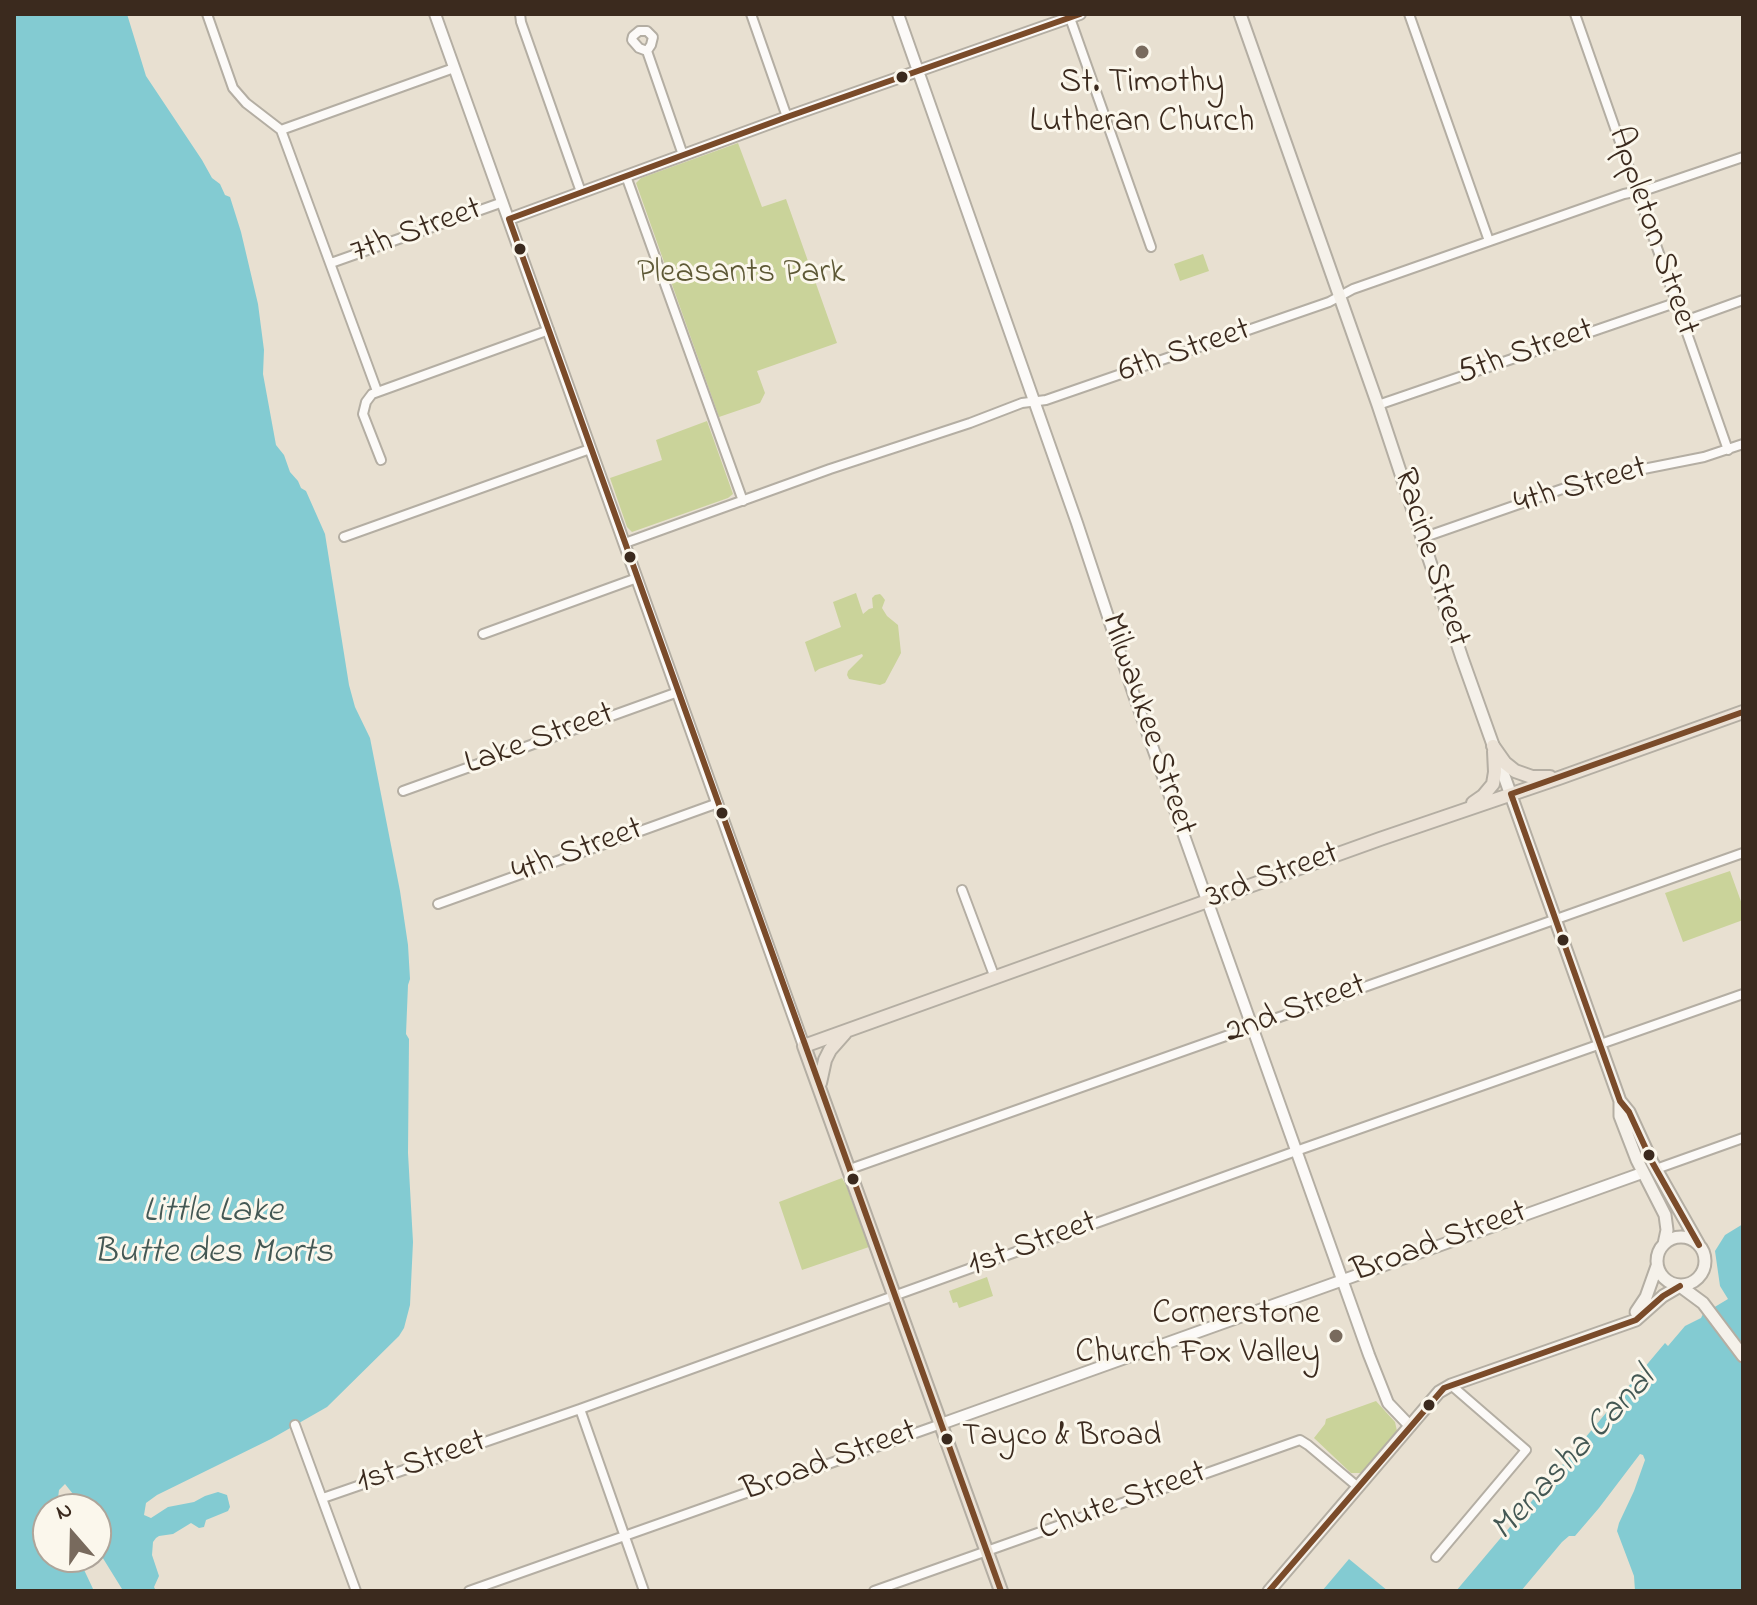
<!DOCTYPE html>
<html>
<head>
<meta charset="utf-8">
<style>
	body { margin:0 }
	#map { position:relative; width:1757px; height:1605px; overflow:hidden; background:#e8e0d1; font-family:"Indie Flower",sans-serif }
	canvas { display:block }
	.frame { position:absolute; inset:0; border:16px solid #3b2a1e; pointer-events:none }
	.north { position:absolute; left:32px; top:1493px; width:80px; height:80px; box-sizing:border-box; background:#fbf7ec; border:2px solid #aea59a; border-radius:50%; rotate:340deg; font-size:22px; font-weight:700; line-height:32px; text-align:center; color:#3b2a1e }
	.north::after { content:''; display:block; margin:auto; width:28px; height:36px; background:#786a5d; clip-path:polygon(50% 0,100% 100%,50% 72%,0 100%) }
</style>
</head>
<body>
<div id="map">
<canvas width="1757" height="1605"></canvas>
<div class="frame"></div>
<div class="north">N</div>
</div>
<script>
const c = document.querySelector('canvas').getContext('2d');
c.lineJoin = 'round';
function fillPath(path, color) { c.fillStyle = color; c.fill(path, 'evenodd'); }
const shape = rows => new Path2D(rows.map(r => 'M' + r).join(''));
function trace(path, color, width, dash) { c.strokeStyle = color; c.lineWidth = width; c.lineCap = dash ? 'butt' : 'round'; c.setLineDash(dash || []); c.stroke(path); }
function label(font, color, halo, rows, align = 'center') {
  c.font = font + ' "Indie Flower",sans-serif'; c.lineWidth = 6; c.setLineDash([]); c.textBaseline = 'middle'; c.strokeStyle = halo; c.fillStyle = color; for (const [text, x, y, turn = 0] of rows) {
    c.save(); c.translate(x, y); c.rotate((+turn || 0) * Math.PI / 180); c.textAlign = isNaN(turn) ? turn : align; if (halo) c.strokeText(text, 0, 0); c.fillText(text, 0, 0); c.restore();
  }
}
fillPath(shape([
	[738,143,762,207,786,199,837,343,757,371,765,393,760,403,719,417,636,183,641,178],
	[1203,254,1209,271,1180,281,1174,264],
	[707,421,733,494,728,498,632,532,627,527,610,478,662,460,656,440],
	[856,593,863,614,869,609,873,608,872,598,875,595,880,594,882,596,885,600,882,608,887,616,898,625,901,653,885,683,880,685,849,679,847,675,848,671,863,656,862,654,819,669,815,672,805,642,841,627,833,602],
	[1730,871,1743,907,1743,920,1683,942,1665,893],
	[842,1178,846,1185,869,1247,802,1270,779,1202],
	[987,1277,993,1296,959,1308,957,1302,953,1303,949,1291],
	[1376,1401,1395,1422,1397,1431,1362,1473,1351,1473,1314,1438,1325,1424,1326,1419]
]), '#cad39a');
fillPath(shape([
	[14,14,127,14,146,76,202,160,212,178,220,184,225,195,230,197,241,232,258,304,264,350,263,374,276,445,284,455,290,472,298,481,301,488,306,491,325,534,349,685,355,707,370,738,400,891,408,945,410,979,408,985,406,1034,409,1039,408,1153,413,1242,410,1305,404,1328,399,1336,327,1407,271,1439,157,1495,146,1503,144,1515,151,1518,168,1507,194,1502,205,1496,218,1492,227,1495,230,1507,228,1511,206,1520,204,1527,199,1528,191,1523,173,1534,159,1536,156,1538,153,1542,152,1555,159,1576,154,1587,156,1591,132,1591,122,1589,96,1547,96,1509,80,1509,73,1494,65,1484,59,1490,58,1498,61,1509,48,1509,48,1557,78,1557,94,1591,14,1591],
	[1743,1224,1743,1591,1635,1591,1634,1576,1617,1531,1619,1523,1634,1491,1645,1460,1643,1455,1640,1454,1599,1508,1575,1536,1569,1536,1562,1542,1521,1591,1456,1591,1665,1343,1668,1346,1685,1326,1701,1318,1703,1314,1728,1299,1720,1286,1715,1251,1725,1235],
	[1349,1559,1388,1591,1322,1591]
]), '#83cbd2');
const minor = shape([
	[207,14,233,88,246,103,281,130,377,391],
	[520,14,521,22,581,192],
	[751,14,787,117],
	[1409,14,1489,241],
	[1575,14,1728,450],
	[1070,18,1151,247],
	[647,51,639,48,632,40,633,36,639,31,647,31,653,37,651,45,647,51,683,155],
	[281,130,454,68],
	[626,176,743,501],
	[331,263,503,202],
	[1682,322,1743,300],
	[1378,405,1675,303],
	[381,460,363,414,366,402,372,394,549,330],
	[344,537,590,449],
	[1422,538,1588,480,1704,457,1743,444],
	[625,543,830,469,970,423,1022,403,1046,400,1329,302,1353,289,1624,194,1649,189,1743,157],
	[483,634,637,578],
	[403,791,678,692],
	[962,890,995,978],
	[438,904,718,803],
	[850,1169,1743,853],
	[1656,1169,1743,1138],
	[580,1409,644,1591],
	[295,1425,356,1591],
	[323,1498,580,1409,1296,1151,1743,994],
	[1436,1557,1526,1450,1451,1385],
	[469,1591,941,1424],
	[874,1591,1300,1440,1308,1445,1358,1487]
]);
const tertiary = shape([
	[435,14,804,1046],
	[898,14,1077,523,1135,698,1369,1355,1388,1403,1410,1426],
	[509,219,787,117,1080,14],
	[941,1424,1642,1173]
]);
const secondary = shape([
	[1240,14,1378,405,1462,658,1620,1101,1629,1112,1652,1162,1699,1245],
	[1620,1101,1620,1116,1637,1160,1665,1215,1667,1230,1664,1244],
	'1657 1261a24 24 0 1 1 48 0a24 24 0 1 1-48 0Z',
	[1636,1312,1646,1297,1657,1266],
	[1269,1591,1439,1392,1451,1385,1636,1320,1663,1296,1680,1286,1703,1303,1743,1356]
]);
const primary = shape([
	[1493,746,1505,763,1515,771,1532,777,1550,777],
	[1473,803,1483,796,1493,784,1495,772,1494,751],
	[820,1083,825,1060,830,1050,845,1033],
	[1001,1591,804,1046,1380,839,1559,778,1743,712]
]);
trace(minor, '#b4aea3', 12);
trace(tertiary, '#b4aea3', 14);
trace(secondary, '#b4aea3', 15);
trace(primary, '#b4aea3', 16);
trace(minor, '#fcfaf8', 8);
trace(tertiary, '#fcfaf8', 10);
trace(secondary, '#f5f1ea', 11);
trace(primary, '#ebe2d6', 12);
trace(shape([
	[509,219,1001,1591],
	[509,219,787,117,1080,14],
	[1511,794,1620,1101,1629,1112,1652,1162,1699,1245],
	[1511,794,1743,712],
	[1269,1591,1444,1388,1636,1320,1663,1296,1680,1286]
]), '#7a4b2a', 6);
for (const [x, y, r, color] of [
	[1142,52,8,"#786a5d"],
	[902,77,7,"#3b2a1e"],
	[520,249,7,"#3b2a1e"],
	[630,557,7,"#3b2a1e"],
	[722,813,7,"#3b2a1e"],
	[1563,940,7,"#3b2a1e"],
	[1649,1155,7,"#3b2a1e"],
	[853,1179,7,"#3b2a1e"],
	[1336,1336,8,"#786a5d"],
	[1429,1405,7,"#3b2a1e"],
	[947,1439,7,"#3b2a1e"]
]) { const dot = new Path2D(); dot.arc(x, y, r, 0, 2 * Math.PI); c.fillStyle = color; c.fill(dot); trace(dot, '#fbf7ec', 3); }
label('32px', '#3b2a1e', '#fbf7ec', [
	["Tayco & Broad",962,1439]
], 'left');
label('34px', '#3b2a1e', '#fbf7ec', [
	["St. Timothy",1142,85],
	["Lutheran Church",1142,124],
	["Cornerstone",1320,1316,"right"],
	["Church Fox Valley",1320,1355,"right"]
]);
label('34px', '#3b2a1e', '#fbf7ec', [
	["Appleton Street",1651,232,71],
	["7th Street",417,233,-20],
	["6th Street",1185,353,-19],
	["5th Street",1526,354,-19],
	["4th Street",1581,488,-16],
	["Racine Street",1429,558,72],
	["Milwaukee Street",1146,725,71],
	["Lake Street",540,741,-20],
	["4th Street",578,853,-20],
	["3rd Street",1273,878,-20],
	["2nd Street",1296,1011,-20],
	["Broad Street",1440,1244,-20],
	["1st Street",1033,1246,-20],
	["Broad Street",830,1463,-20],
	["1st Street",422,1464,-19],
	["Chute Street",1123,1503,-20]
]);
label('34px', '#5e5936', '#fbf7ec', [
	["Pleasants Park",741,275]
]);
label('italic 36px', '#445854', '#fbf7ec', [
	["Little Lake",213,1214],
	["Butte des Morts",213,1255],
	["Menasha Canal",1575,1456,-47]
]);
</script>
</body>
</html>
